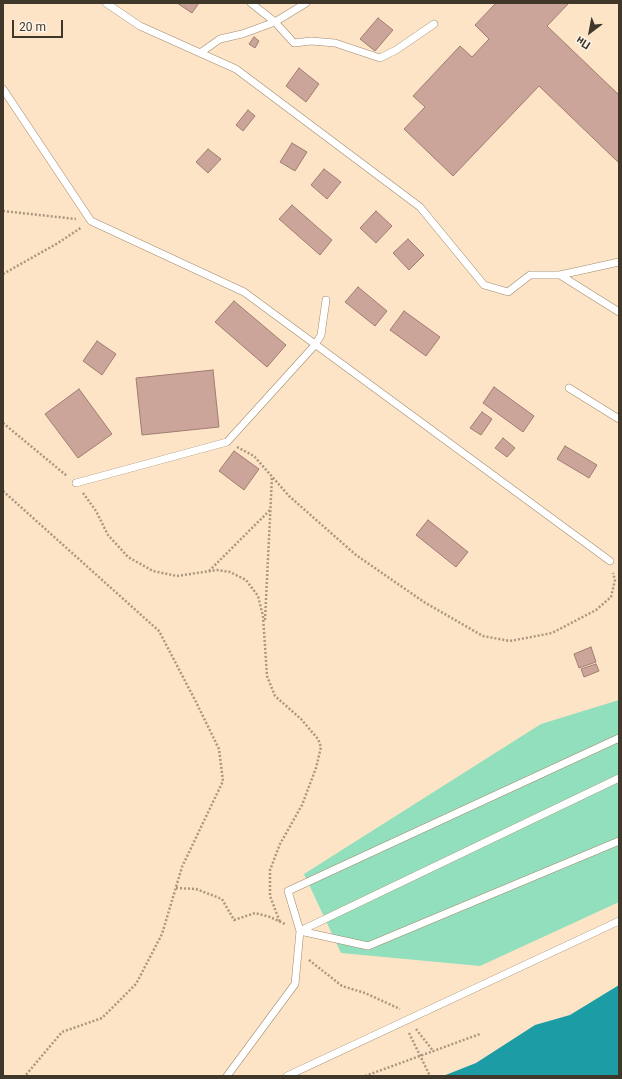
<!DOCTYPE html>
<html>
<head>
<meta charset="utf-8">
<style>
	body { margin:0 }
	#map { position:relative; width:622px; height:1079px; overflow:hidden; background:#fde4c6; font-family:Roboto,sans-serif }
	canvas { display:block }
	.frame { position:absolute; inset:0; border:4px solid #40372b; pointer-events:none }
	.north { position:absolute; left:570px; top:12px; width:40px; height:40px; -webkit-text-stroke:3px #fef4e8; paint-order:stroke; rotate:212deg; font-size:11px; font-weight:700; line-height:16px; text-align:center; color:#40372b }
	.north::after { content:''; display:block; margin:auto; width:14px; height:18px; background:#40372b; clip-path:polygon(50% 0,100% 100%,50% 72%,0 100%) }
	.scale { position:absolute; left:12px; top:20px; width:51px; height:18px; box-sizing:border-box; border:2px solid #40372b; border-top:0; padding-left:5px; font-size:12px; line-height:14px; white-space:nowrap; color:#40372b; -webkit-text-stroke:3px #fef4e8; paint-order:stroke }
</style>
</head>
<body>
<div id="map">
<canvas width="622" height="1079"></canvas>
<div class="frame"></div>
<div class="north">Пн</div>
<div class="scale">20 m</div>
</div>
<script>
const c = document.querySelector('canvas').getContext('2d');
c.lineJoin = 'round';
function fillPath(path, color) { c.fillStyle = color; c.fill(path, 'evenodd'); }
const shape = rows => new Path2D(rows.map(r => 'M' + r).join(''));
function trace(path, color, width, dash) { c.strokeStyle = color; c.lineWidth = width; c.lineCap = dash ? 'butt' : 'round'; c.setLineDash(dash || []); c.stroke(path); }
fillPath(shape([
	[619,700,619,902,480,966,341,953,304,874,541,724]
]), '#91dfbc');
fillPath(shape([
	[619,985,619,1076,443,1076,476,1063,535,1025,570,1015]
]), '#1c9ca5');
const building = shape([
	[177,3,199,3,192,13,177,3],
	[496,3,569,3,547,26,619,95,619,163,539,86,453,176,404,129,425,107,413,96,460,46,472,57,489,39,475,25,496,3],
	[378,18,393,30,375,51,360,39,378,18],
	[254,37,259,41,255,48,249,44,254,37],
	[299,68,319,84,306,102,286,86,299,68],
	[248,110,255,116,243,131,236,125,248,110],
	[292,143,307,152,295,171,280,162,292,143],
	[208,149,221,159,208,173,196,162,208,149],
	[324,169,341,182,327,199,311,185,324,169],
	[292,205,332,240,320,255,279,219,292,205],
	[376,211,392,226,376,243,360,228,376,211],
	[408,239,424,255,409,270,393,253,408,239],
	[358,287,387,311,375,326,345,302,358,287],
	[234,301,286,345,267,367,215,322,234,301],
	[404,311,440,337,426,356,390,330,404,311],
	[97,341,116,354,102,375,83,361,97,341],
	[213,370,219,427,142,435,136,378,213,370],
	[494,387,534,416,523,432,483,403,494,387],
	[79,389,112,434,78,458,45,414,79,389],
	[482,412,492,419,481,435,470,428,482,412],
	[503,438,515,448,507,457,495,448,503,438],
	[565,446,597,465,589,478,557,459,565,446],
	[234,451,259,469,244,490,219,471,234,451],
	[428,520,468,552,456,567,416,535,428,520],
	[591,647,596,662,579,668,574,654,591,647],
	[596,664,599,671,584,677,581,669,596,664]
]);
fillPath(building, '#cba49a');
trace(building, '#a17c72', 1);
const lane = shape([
	[106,3,140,26,236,69,420,207,484,285,508,292,530,275,560,275,619,262],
	[251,3,275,22,306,3],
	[200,53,220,39,242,34,275,22,294,43,311,41,335,43,380,58,396,50,434,24],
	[3,89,91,221,244,292,610,561],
	[560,275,619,312],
	[569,388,619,419],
	[76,483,227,442,315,345,321,335,326,300],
	[619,738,288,891,300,931,619,778],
	[227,1076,295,984,300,931,368,946,619,841],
	[287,1076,619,921]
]);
trace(lane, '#a18b6e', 8);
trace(shape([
	[3,211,76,219],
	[3,274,58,243,82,227],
	[3,423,67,476],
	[237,447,254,456,289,496,356,555,424,602,483,636,510,641,552,633,596,610,611,597,615,580,613,573],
	[3,491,159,631,196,702,219,749,223,781,182,867,162,934,136,984,102,1018,62,1032,25,1076],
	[83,493,96,511,108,535,128,557,153,571,177,576,217,570,230,572,246,580,258,596,263,616,267,676,275,696,301,719,318,739,321,747,316,768,302,805,280,844,270,870,270,896,280,922],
	[209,571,270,510],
	[265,620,272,477],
	[176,888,196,889,222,899,234,920,255,913,270,917,285,924],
	[309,960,342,986,365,993,400,1009],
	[416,1029,434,1052],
	[409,1033,430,1076],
	[365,1076,480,1034]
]), '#a99781', 2.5, [2, 2]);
trace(lane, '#fff', 7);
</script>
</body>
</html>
